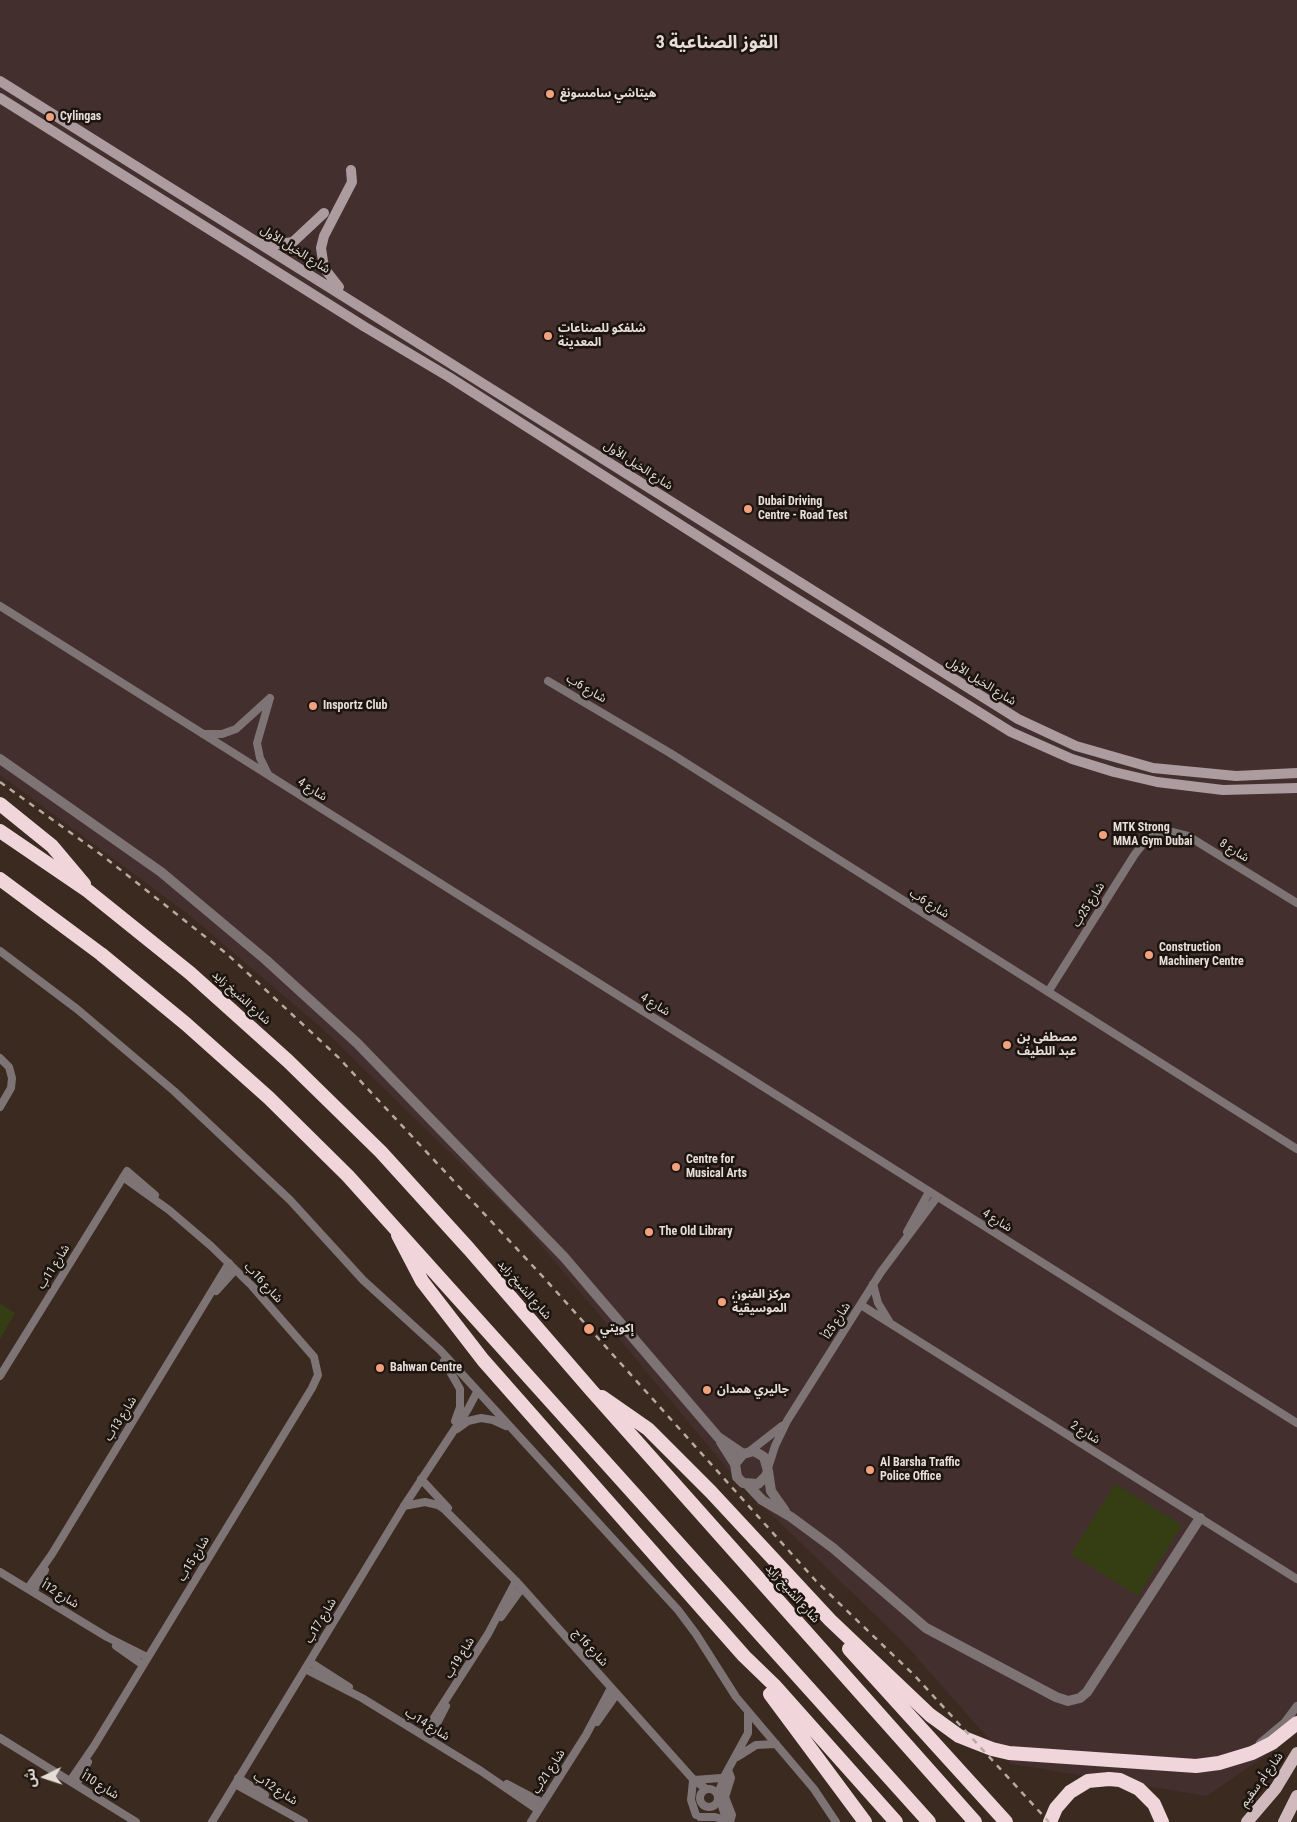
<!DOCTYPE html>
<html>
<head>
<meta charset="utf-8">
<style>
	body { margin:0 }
	#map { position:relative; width:1297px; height:1822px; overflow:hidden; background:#3a2a1f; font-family:"Roboto Condensed","Noto Sans Arabic",sans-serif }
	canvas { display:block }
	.north { position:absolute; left:20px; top:1752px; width:50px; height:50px; -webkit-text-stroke:4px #1b140f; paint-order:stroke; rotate:266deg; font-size:14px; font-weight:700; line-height:20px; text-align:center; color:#e8ddd6 }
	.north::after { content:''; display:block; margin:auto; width:18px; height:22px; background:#e8ddd6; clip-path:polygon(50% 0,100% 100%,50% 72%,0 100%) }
</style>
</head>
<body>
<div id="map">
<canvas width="1297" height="1822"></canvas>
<div class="north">ش</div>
</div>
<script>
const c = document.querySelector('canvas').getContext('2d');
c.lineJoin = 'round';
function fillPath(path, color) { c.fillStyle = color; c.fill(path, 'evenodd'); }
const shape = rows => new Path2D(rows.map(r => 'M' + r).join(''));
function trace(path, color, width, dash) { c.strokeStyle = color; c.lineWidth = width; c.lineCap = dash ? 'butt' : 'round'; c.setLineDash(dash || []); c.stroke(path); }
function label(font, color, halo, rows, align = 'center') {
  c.font = font + ' "Roboto Condensed","Noto Sans Arabic",sans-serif'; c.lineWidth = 5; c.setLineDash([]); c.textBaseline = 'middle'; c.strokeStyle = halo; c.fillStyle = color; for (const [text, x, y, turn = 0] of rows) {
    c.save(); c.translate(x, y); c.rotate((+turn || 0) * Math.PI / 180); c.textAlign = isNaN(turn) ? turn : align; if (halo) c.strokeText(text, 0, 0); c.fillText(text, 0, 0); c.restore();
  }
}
fillPath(shape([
	[0,0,1297,0,1297,1734,1207,1796,1011,1764,903,1642,741,1485,525,1226,325,1031,188,914,0,775]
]), '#432f2e');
fillPath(shape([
	[0,1304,15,1313,0,1339],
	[1115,1484,1182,1525,1138,1596,1071,1554]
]), '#343e12');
trace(shape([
	[0,606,1297,1423],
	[548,681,670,753,1297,1149],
	[203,734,222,734,236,729,270,698],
	[268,774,260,758,257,743,270,698],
	[0,951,77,1009,174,1091,290,1200,363,1280,440,1350,678,1610,696,1634,736,1697,814,1789,836,1822],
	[1048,992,1135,854,1144,843,1155,835,1172,832,1188,836,1297,903],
	[0,1058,9,1067,12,1078,11,1088,0,1107],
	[907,1232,929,1192],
	[873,1284,878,1303,889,1321],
	[216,1291,235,1270],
	[861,1305,1297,1579],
	[444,1361,460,1389,460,1407,455,1421],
	[0,1376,127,1171,155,1195],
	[457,1429,468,1421,481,1418,493,1420,506,1426],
	[750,1451,782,1426],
	[768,1468,775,1446,787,1421,881,1272,937,1197],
	[421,1479,448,1508],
	[404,1506,425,1502,438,1505,444,1509,516,1581,692,1778,706,1789],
	[0,1572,107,1637,147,1657],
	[28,1588,52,1554,229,1263],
	[33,1592,45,1570],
	[501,1617,522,1588],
	[116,1646,143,1665],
	[310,1662,349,1687],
	[305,1669,362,1698,481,1771,538,1810],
	[597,1722,616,1695],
	[423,1735,488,1634,516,1581],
	[0,1738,136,1822],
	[429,1739,446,1706],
	[1260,1743,1285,1722,1297,1706],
	[737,1757,756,1745,776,1744],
	[728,1770,731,1778,725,1797,732,1815,730,1822],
	[238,1778,265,1795],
	[694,1780,721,1778],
	[70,1781,94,1746,312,1388,318,1375,314,1357,252,1286,211,1246,169,1210,123,1177],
	[693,1781,691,1800,696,1815],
	[235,1784,304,1822],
	[507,1784,543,1803],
	[76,1785,88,1762],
	'700 1798a9 9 0 1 1 18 0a9 9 0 1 1-18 0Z',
	[718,1794,725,1775,748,1733,748,1712],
	[721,1803,727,1822],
	[700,1817,715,1817,726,1820],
	[212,1822,404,1506,468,1409,477,1392],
	[531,1822,586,1735,611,1688]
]), '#7e7476', 8);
trace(shape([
	[0,759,161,872,266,960,357,1043,564,1257,718,1437,743,1454],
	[721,1442,735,1464,737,1477,743,1483,758,1484,766,1476,768,1471,764,1457,754,1451,743,1454,735,1464],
	[768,1471,771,1491,785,1511],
	[747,1484,762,1500,791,1517,833,1548,926,1628,1056,1697,1068,1701,1080,1698,1087,1692,1200,1518]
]), '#7e7476', 10);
trace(shape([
	[0,81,1018,719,1076,746,1153,768,1236,776,1297,773],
	[0,98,365,327,449,377,787,593,1011,732,1072,759,1114,772,1157,782,1223,790,1297,788],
	[260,242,279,244,293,242,324,213],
	[339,287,324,268,321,248,324,236,352,182,351,170]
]), '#ac9b9f', 10);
trace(shape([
	[1247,1822,1276,1788,1297,1753],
	[1284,1822,1297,1796]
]), '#d0babe', 12);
trace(shape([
	[0,804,52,846,84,884],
	[0,831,88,891,190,973,288,1061,381,1152,469,1249,591,1390,975,1822],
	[0,879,101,954,186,1024,269,1098,348,1176,929,1822],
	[398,1235,422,1281,483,1360,744,1656,774,1685,896,1822],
	[602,1397,648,1429,711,1492,830,1620,930,1715,959,1736,992,1749,1009,1753,1196,1766,1219,1763,1252,1753,1272,1743,1297,1723],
	[849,1649,1006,1822],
	[770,1694,865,1822],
	[1050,1822,1056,1808,1070,1792,1088,1781,1109,1779,1120,1780,1139,1789,1154,1804,1162,1822]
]), '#f0d5db', 14);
trace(shape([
	[0,782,103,856,227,954,338,1057,545,1279,816,1581,915,1676,1049,1822]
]), '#b7aaa2', 2.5, [6, 6]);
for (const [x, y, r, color] of [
	[550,94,5,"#f1a17d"],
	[50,117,5,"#f1a17d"],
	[548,336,5,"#f1a17d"],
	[748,509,5,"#f1a17d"],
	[313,706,5,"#f1a17d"],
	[1103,835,5,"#f1a17d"],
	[1149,955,5,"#f1a17d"],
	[1007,1045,5,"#f1a17d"],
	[676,1167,5,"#f1a17d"],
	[649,1232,5,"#f1a17d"],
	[722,1302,5,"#f1a17d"],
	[589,1329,6,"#f1a17d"],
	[380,1368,5,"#f1a17d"],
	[707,1390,5,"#f1a17d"],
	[870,1470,5,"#f1a17d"]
]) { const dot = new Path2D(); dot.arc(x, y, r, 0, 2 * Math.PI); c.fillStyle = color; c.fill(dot); trace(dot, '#1b140f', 2); }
label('bold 12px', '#e8ddd6', '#1b140f', [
	["هيتاشي سامسونغ",560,94],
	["Cylingas",60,117],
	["شلفكو للصناعات",558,329],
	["المعدينة",558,343],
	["Dubai Driving",758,502],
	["Centre - Road Test",758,516],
	["Insportz Club",323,706],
	["MTK Strong",1113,828],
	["MMA Gym Dubai",1113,842],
	["Construction",1159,948],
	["Machinery Centre",1159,962],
	["مصطفي بن",1017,1038],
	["عبد اللطيف",1017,1052],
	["Centre for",686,1160],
	["Musical Arts",686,1174],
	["The Old Library",659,1232],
	["مركز الفنون",732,1295],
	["الموسيقية",732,1309],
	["إكويتي",600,1329],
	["Bahwan Centre",390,1368],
	["جاليري همدان",717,1390],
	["Al Barsha Traffic",880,1463],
	["Police Office",880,1477]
], 'left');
label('12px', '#e8ddd6', '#1b140f', [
	["شارع الخيل الأول",295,250,32],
	["شارع الخيل الأول",638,466,33],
	["شارع الخيل الأول",981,682,32],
	["شارع 6ب",586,689,30],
	["شارع 4",312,790,33],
	["شارع 8",1234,851,32],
	["شارع 6ب",929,904,32],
	["شارع 25ب",1089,905,-58],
	["شارع الشيخ زايد",241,998,42],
	["شارع 4",655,1005,32],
	["شارع 4",997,1221,32],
	["شارع 11ب",54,1267,-58],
	["شارع 16ب",263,1283,47],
	["شارع الشيخ زايد",524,1290,49],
	["شارع 25أ",837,1321,-57],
	["شارع 13ب",121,1419,-58],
	["شارع 2",1085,1433,32],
	["شارع 15ب",194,1559,-59],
	["شارع الشيخ زايد",792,1594,48],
	["شارع 12أ",60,1595,32],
	["شارع 17ب",321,1621,-59],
	["شارع 16ج",590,1648,48],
	["شاع 19ب",460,1658,-58],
	["شارع 14ب",427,1725,32],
	["شارع 21ب",549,1772,-57],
	["شارع أم سقيم",1262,1780,-54],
	["شارع 10أ",100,1786,32],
	["شارع 12ب",275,1789,33]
]);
label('bold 18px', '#e8ddd6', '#1b140f', [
	["القوز الصناعية 3",717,43]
]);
</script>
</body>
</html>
